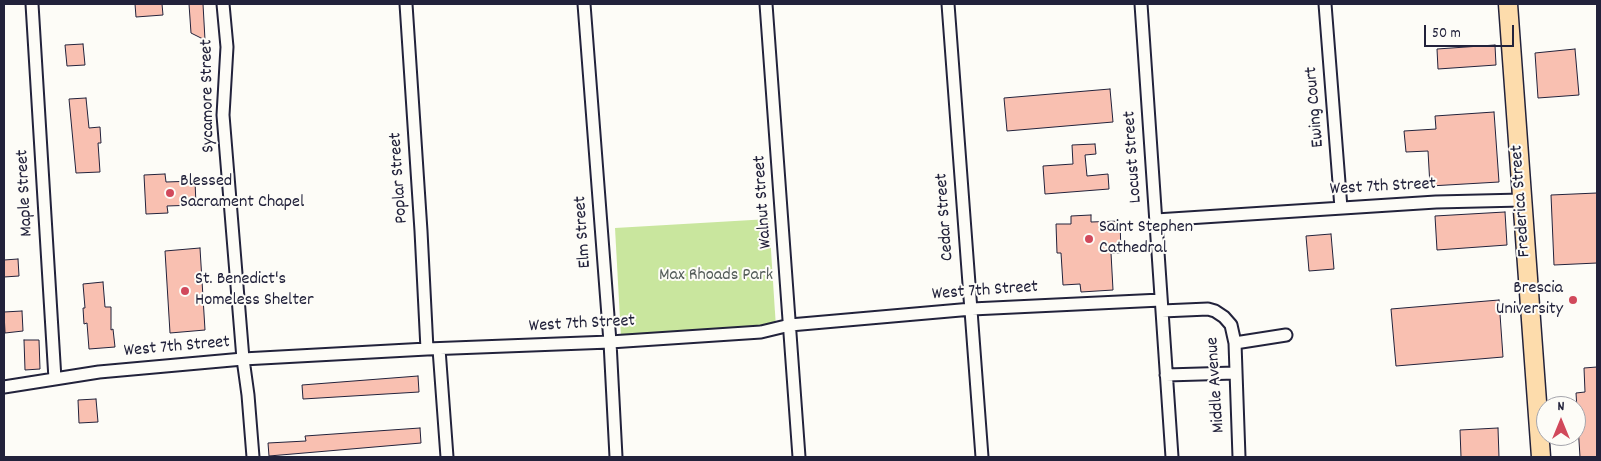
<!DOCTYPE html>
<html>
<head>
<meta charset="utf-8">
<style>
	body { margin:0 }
	#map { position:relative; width:1601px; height:461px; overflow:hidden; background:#fdfcf7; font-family:Dekko,sans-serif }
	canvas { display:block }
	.frame { position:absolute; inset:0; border:5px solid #22223b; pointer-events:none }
	.north { position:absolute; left:1536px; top:396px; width:50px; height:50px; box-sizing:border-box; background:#fdfcf7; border:1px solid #a5a5ac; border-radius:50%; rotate:0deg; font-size:14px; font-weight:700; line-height:20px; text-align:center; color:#22223b }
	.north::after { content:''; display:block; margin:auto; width:18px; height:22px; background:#d1495b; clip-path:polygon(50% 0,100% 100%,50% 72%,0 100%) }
	.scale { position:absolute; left:1424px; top:25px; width:90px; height:22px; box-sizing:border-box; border:2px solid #22223b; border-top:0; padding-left:6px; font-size:15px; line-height:18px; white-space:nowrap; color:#22223b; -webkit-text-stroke:4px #fdfcf7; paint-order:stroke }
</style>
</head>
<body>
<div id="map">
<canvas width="1601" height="461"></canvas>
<div class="frame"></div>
<div class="north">N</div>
<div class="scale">50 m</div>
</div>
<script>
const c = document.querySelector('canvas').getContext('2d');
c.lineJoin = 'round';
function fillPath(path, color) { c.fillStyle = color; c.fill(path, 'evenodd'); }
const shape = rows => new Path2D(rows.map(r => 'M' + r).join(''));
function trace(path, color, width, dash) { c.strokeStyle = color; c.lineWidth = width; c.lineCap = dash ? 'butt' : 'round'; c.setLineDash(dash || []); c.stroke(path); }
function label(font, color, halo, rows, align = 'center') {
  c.font = font + ' Dekko,sans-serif'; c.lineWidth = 4; c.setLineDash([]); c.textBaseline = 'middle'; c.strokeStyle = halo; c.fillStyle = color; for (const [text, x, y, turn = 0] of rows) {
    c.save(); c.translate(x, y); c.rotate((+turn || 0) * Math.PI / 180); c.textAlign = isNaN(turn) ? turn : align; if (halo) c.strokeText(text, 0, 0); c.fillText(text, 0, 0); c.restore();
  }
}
fillPath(shape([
	[769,219,776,328,621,337,615,228]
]), '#c9e69e');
const building = shape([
	[135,4,162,4,163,15,136,17,135,4],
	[189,4,203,4,205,40,191,33,189,4],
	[83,44,85,65,67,66,65,45,83,44],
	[1495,45,1496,65,1438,69,1437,49,1495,45],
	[1575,49,1579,95,1538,98,1535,53,1575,49],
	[1110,89,1113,122,1007,131,1004,98,1110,89],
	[86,98,89,128,100,127,101,143,98,143,100,172,76,173,69,99,86,98],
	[1494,112,1499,182,1430,186,1428,151,1406,152,1404,131,1436,129,1435,116,1494,112],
	[1095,144,1096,154,1085,155,1087,176,1108,174,1109,189,1045,194,1043,166,1073,164,1072,145,1095,144],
	[165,174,166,182,195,181,196,205,167,206,168,213,146,214,144,175,165,174],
	[1597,193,1597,263,1554,265,1551,195,1597,193],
	[1505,212,1507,245,1437,250,1435,216,1505,212],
	[1091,215,1091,222,1120,221,1121,253,1111,253,1113,290,1081,292,1080,284,1063,285,1061,253,1057,253,1056,224,1071,224,1071,216,1091,215],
	[1331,234,1334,269,1309,271,1306,236,1331,234],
	[200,248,205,330,170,333,165,251,200,248],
	[18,259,19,276,4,277,4,260,18,259],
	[103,282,105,307,111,307,111,330,113,329,115,347,89,349,87,323,84,324,83,308,85,308,83,284,103,282],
	[1499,300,1503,357,1396,366,1391,309,1499,300],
	[22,311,23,331,5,333,4,312,22,311],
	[24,340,39,340,40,369,25,370,24,340],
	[1597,367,1597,457,1580,457,1576,393,1585,392,1584,368,1597,367],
	[418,376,419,392,303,399,302,385,418,376],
	[96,399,98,422,79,423,78,400,96,399],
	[420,428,421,443,269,456,268,443,306,441,305,436,420,428],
	[1498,428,1499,457,1461,457,1460,430,1498,428]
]);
fillPath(building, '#f9c0b1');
trace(building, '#22223b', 1);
const minor = shape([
	[32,4,55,379],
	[223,4,227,47,223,115,243,359,248,395,253,457],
	[406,4,421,231,427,349],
	[584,4,610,342,616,457],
	[766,4,799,457],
	[948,4,982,457],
	[1141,4,1172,457],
	[1325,4,1341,208],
	[1156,220,1436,202,1522,200],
	[1162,311,1208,309,1215,311,1224,317,1231,325,1235,343,1239,457],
	[1235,343,1286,335],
	[439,349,447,457],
	[1166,375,1235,373],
	[4,387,99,372,243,359,427,349,610,342,761,332,790,325,972,309,1161,300]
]);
const primary = shape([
	[1508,4,1541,457]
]);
trace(minor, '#22223b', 15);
trace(primary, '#22223b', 21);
trace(minor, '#fdfcf7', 11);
trace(primary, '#fddcac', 18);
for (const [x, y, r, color] of [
	[170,193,5,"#d1495b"],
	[1089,239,5,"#d1495b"],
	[185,291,5,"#d1495b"],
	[1573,300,5,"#d1495b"]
]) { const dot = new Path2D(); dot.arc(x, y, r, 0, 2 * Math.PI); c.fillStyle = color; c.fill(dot); trace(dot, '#fdfcf7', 2); }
label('18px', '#22223b', '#fdfcf7', [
	["Sycamore Street",209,96,-91],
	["Ewing Court",1316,107,-95],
	["Locust Street",1134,157,-94],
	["Poplar Street",400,178,-94],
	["West 7th Street",1383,188,-3],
	["Maple Street",26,193,-93],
	["Frederica Street",1522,201,-94],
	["Walnut Street",764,202,-94],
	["Cedar Street",946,217,-94],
	["Elm Street",584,232,-94],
	["West 7th Street",985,292,-4],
	["West 7th Street",582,325,-3],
	["West 7th Street",177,348,-5],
	["Middle Avenue",1217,385,-94]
]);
label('18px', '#22223b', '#fdfcf7', [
	["Blessed",180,183],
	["Sacrament Chapel",180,204],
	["Saint Stephen",1099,229],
	["Cathedral",1099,250],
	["St. Benedict's",195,281],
	["Homeless Shelter",195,302],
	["Brescia",1563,290,"right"],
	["University",1563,311,"right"]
], 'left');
label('18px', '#545d59', '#fdfcf7', [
	["Max Rhoads Park",716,277]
]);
</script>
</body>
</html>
